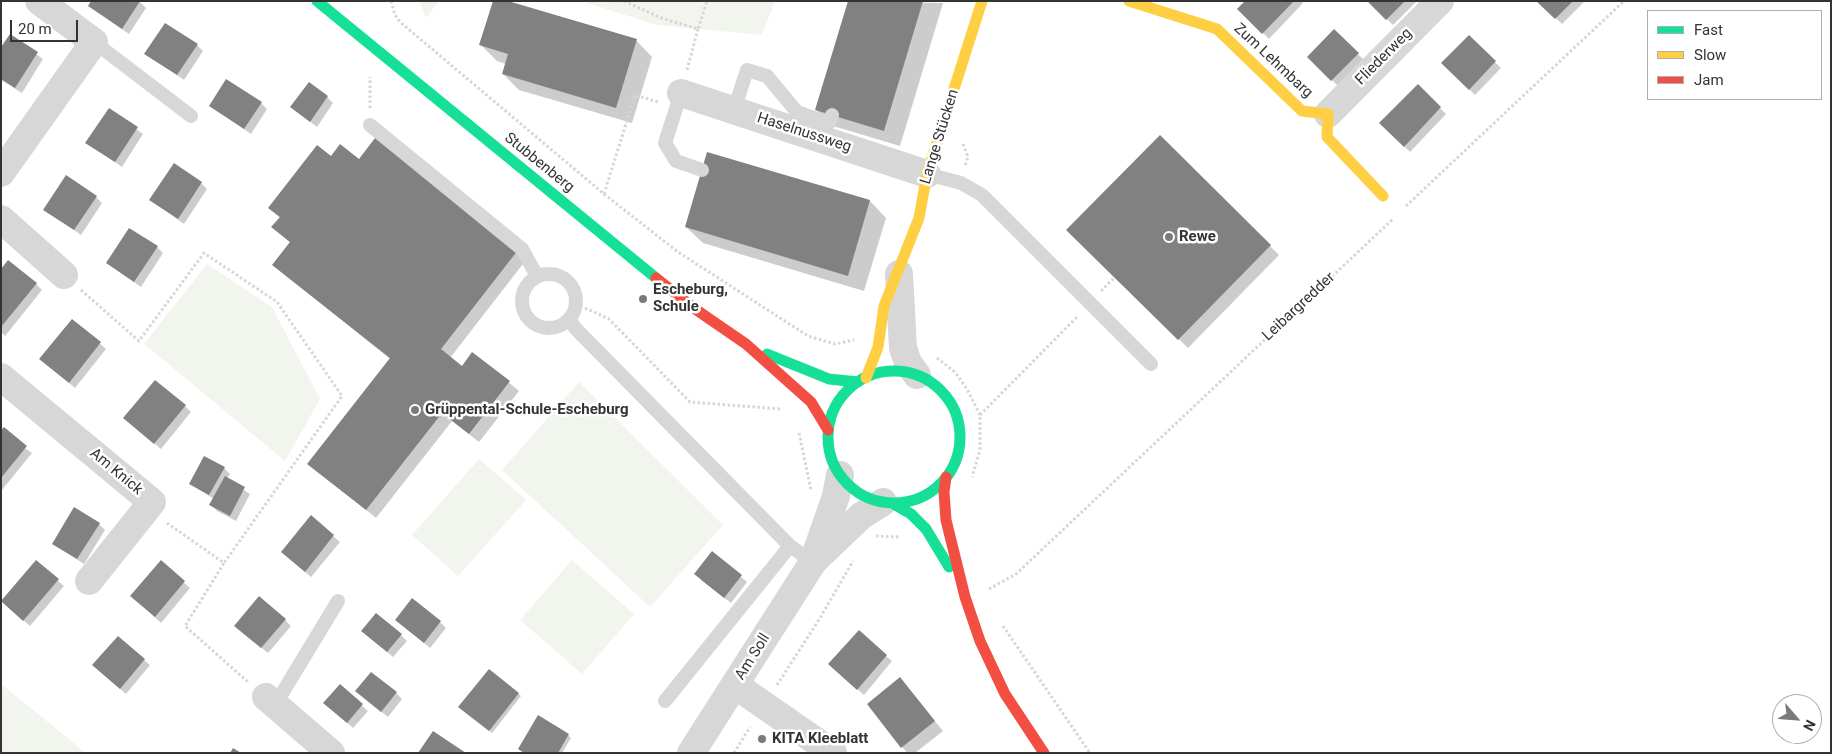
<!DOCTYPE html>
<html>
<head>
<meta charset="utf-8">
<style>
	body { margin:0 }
	#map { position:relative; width:1832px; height:754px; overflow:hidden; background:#fff; font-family:Roboto,sans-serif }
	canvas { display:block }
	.frame { position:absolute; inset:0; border:2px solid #333; pointer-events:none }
	.legend { position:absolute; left:1647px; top:10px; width:175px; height:90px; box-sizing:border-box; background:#fff; border:1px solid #adadad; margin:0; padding:6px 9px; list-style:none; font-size:15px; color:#333 }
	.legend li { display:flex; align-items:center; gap:10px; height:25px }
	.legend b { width:25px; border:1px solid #adadad }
	.north { position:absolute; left:1772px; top:694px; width:50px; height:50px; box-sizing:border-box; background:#fff; border:1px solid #adadad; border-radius:50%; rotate:117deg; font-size:14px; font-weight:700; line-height:20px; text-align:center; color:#333 }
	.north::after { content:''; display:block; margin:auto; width:18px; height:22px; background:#7a7a7a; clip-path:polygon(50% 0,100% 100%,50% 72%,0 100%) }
	.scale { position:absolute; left:10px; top:20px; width:68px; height:22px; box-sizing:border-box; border:2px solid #333; border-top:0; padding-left:6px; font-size:15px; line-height:18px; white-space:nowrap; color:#333; -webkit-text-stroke:4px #fff; paint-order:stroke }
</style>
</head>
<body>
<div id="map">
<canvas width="1832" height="754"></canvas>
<div class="frame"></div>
<ul class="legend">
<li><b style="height:6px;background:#16e098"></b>Fast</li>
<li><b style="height:6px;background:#ffcf43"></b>Slow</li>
<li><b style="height:6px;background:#f24e42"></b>Jam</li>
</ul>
<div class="north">N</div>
<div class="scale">20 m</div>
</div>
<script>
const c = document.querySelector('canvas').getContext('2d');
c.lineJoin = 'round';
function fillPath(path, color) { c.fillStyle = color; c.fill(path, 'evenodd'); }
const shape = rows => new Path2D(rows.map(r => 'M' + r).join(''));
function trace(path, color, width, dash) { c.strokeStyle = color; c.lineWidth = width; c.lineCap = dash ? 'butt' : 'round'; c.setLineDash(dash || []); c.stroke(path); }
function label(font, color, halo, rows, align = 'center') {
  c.font = font + ' Roboto,sans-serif'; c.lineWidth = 5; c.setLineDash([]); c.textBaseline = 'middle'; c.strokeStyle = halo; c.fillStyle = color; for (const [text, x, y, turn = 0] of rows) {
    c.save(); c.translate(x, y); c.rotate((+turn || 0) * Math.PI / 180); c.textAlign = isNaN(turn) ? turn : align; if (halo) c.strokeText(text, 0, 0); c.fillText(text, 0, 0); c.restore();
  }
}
fillPath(shape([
	[419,1,439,1,426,18],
	[581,1,775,1,762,35,657,25],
	[207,264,272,307,320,399,285,461,144,344],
	[579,382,723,525,650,607,502,470],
	[479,459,526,500,458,576,412,535],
	[572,560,634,614,582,674,520,620],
	[1,684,86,753,1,753]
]), '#f1f5ed');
fillPath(shape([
	[139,1,146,8,129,34,89,6],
	[849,1,943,3,900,146,833,126,816,110],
	[1246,1,1301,1,1303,3,1269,39,1239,9],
	[1369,1,1417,1,1393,25],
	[1538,1,1585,1,1562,24],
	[1334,31,1364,60,1338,86,1309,57],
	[10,36,43,59,22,93,1,80,1,49],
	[1469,37,1501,68,1475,95,1443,63],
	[636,40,652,57,632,123,519,90,503,74,506,64,497,61,481,45],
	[197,45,203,51,184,80,146,53],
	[1418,86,1446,114,1410,152,1381,123],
	[327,97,333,103,317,127,292,107],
	[261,103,267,109,251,134,210,105],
	[109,110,143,134,122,167,87,143],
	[1160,137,1279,255,1188,348,1068,230],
	[375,140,526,260,450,358,462,367,473,353,519,391,479,442,452,421,376,518,309,464,390,359,273,265,291,243,273,227,280,218,270,208,331,157,359,161],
	[201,183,207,189,184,224,151,200],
	[96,197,102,203,81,235,45,209],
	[870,201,886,218,864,291,703,243,686,227],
	[157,247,163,253,141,287,107,263],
	[1,271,36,284,42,290,5,336,1,332],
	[72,320,106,349,75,388,47,364],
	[185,406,191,412,161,449,131,424],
	[1,432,32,453,2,490,1,489],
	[224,468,230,474,227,479,250,494,236,521,217,511,211,505,214,499,190,484],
	[311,517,340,542,311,577,282,552],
	[99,524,105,530,84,564,53,544],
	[712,553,747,582,731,603,701,580],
	[36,562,64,586,30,626,2,602],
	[161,562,190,588,161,623,138,602],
	[285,620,291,626,268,653,242,632],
	[396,620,440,622,446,628,430,648],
	[401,635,407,641,393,657,369,637],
	[886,656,892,661,864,695,836,670],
	[144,660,150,665,126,694,100,671],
	[900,679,943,731,915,753,908,753,902,747],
	[340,686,368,711,353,728,331,709],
	[396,693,402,699,388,717,363,697],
	[518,693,521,696,492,733,463,709],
	[568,735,571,738,562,753,525,753]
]), '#0003');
fillPath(shape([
	[91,1,140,1,122,29,88,6],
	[493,1,508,1,637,39,616,108,502,74,508,54,479,45],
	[848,1,923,1,884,131,815,110],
	[1245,1,1294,1,1262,34,1237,9],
	[1367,1,1405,1,1386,20],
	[1536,1,1573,1,1555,19],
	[165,23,198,44,177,75,144,54],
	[1334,29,1359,53,1331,81,1307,57],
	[10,34,38,52,15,88,1,79,1,47],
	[1469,35,1496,61,1469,90,1441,63],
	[226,79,262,102,244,129,209,106],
	[309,82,328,96,310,122,290,107],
	[1418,84,1441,107,1404,147,1379,123],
	[109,108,138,127,115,162,85,143],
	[1160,135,1271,245,1178,340,1066,230],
	[375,138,518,250,441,349,462,366,472,352,510,381,469,434,442,413,366,510,307,464,390,358,272,265,290,242,271,227,280,217,268,208,317,145,331,156,340,144,359,159],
	[707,152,870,200,848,276,685,227],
	[174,163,202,182,178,219,149,200],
	[66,175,97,196,74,230,43,210],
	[129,228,158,246,134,282,106,263],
	[8,260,37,283,1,327,1,269],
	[72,319,101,342,69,383,39,359],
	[155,380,186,405,154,444,123,418],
	[4,427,27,446,1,478,1,430],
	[204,456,225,467,209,495,189,484],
	[225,476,245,487,230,516,209,505],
	[74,507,100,523,77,559,52,544],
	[311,515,334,535,305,572,281,552],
	[712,551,742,575,724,598,694,574],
	[36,560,59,579,23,621,1,601],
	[161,560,185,581,155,617,130,596],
	[259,596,286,619,261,648,234,626],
	[412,598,441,621,424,643,395,620],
	[376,613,402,634,387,652,361,631],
	[859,630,887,655,857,690,828,664],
	[118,636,145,659,120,689,92,665],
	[489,669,519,693,489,731,458,707],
	[371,672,397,692,381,712,355,691],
	[900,677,935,721,901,748,867,704],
	[340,684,363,704,347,723,323,703],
	[538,715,569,734,558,753,524,753,518,749],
	[433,731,466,753,418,753],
	[233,748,241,753,230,753]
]), '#818181');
trace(shape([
	[391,1,395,15,400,22,604,194,678,252,808,336,835,344,854,340],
	[624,1,661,18,698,29,707,1],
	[687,70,698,29],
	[370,108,370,77],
	[963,144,968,157,965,166],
	[604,194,635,95,658,102],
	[1406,206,1624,1],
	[81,290,139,341,204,253,277,302,342,396,224,563],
	[1101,291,1115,277],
	[585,308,609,319,690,402,781,409],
	[937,358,955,372,967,389,980,415,980,450,972,477],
	[980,415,1078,316],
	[799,433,811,490],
	[167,523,224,563,185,626,248,682],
	[876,536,900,537],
	[989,589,1016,574,1393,219],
	[1003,626,1090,753],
	[777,685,820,618,853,561],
	[734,753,750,727]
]), '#d6d6d6', 3, [2.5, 2.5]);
trace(shape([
	[94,42,191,116],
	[681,93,665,143,676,161,702,170],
	[734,110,747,70,767,76,797,112,829,123,832,115],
	[370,125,522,249,537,276],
	[927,174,961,183,982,195,1151,364],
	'522 301a27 27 0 1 1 54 0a27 27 0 1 1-54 0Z',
	[569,319,576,329,790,546,813,562],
	[665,701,790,546],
	[275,705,338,601]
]), '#d7d7d7', 14);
trace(shape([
	[681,93,927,174],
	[1328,114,1440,1],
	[1,173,94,42,39,1],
	[1,219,64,275],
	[899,274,903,348,908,363,917,375],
	[1,377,152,502,89,581],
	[816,559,861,516,883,502],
	[735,685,833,753],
	[266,697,331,753],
	[691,753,813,562,836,496,840,475]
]), '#d7d7d7', 28);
trace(shape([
	[317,1,656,278],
	[767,354,829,379,858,382],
	'828 437a66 66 0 1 1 132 0a66 66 0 1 1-132 0Z',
	[892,503,911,514,926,529,949,567]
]), '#16e098', 11);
trace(shape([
	[1129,1,1217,29,1302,111,1328,114,1327,137,1383,196],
	[866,378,878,347,884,306,919,218,927,174,982,1]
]), '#ffcf43', 11);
trace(shape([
	[656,278,698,311,746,344,811,402,828,430],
	[946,477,944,492,946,520,965,597,980,641,1005,694,1044,753]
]), '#f24e42', 11);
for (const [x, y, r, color] of [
	[1169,237,5,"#7a7a7a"],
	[643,299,5,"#7a7a7a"],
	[415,410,5,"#7a7a7a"],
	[762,739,5,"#7a7a7a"]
]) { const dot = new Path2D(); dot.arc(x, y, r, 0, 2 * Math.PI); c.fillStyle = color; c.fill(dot); trace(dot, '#fff', 2); }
label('15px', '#333', '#fff', [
	["Fliederweg",1384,57,-45],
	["Zum Lehmbarg",1273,61,43],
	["Haselnussweg",804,133,18],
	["Lange Stücken",940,137,-73],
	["Stubbenberg",539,163,39],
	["Leibargredder",1299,307,-43],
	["Am Knick",116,472,40],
	["Am Soll",753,657,-58]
]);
label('bold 15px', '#333', '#fff', [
	["Rewe",1179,237],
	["Escheburg,",653,290],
	["Schule",653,307],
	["Grüppental-Schule-Escheburg",425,410],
	["KITA Kleeblatt",772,739]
], 'left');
</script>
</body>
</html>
